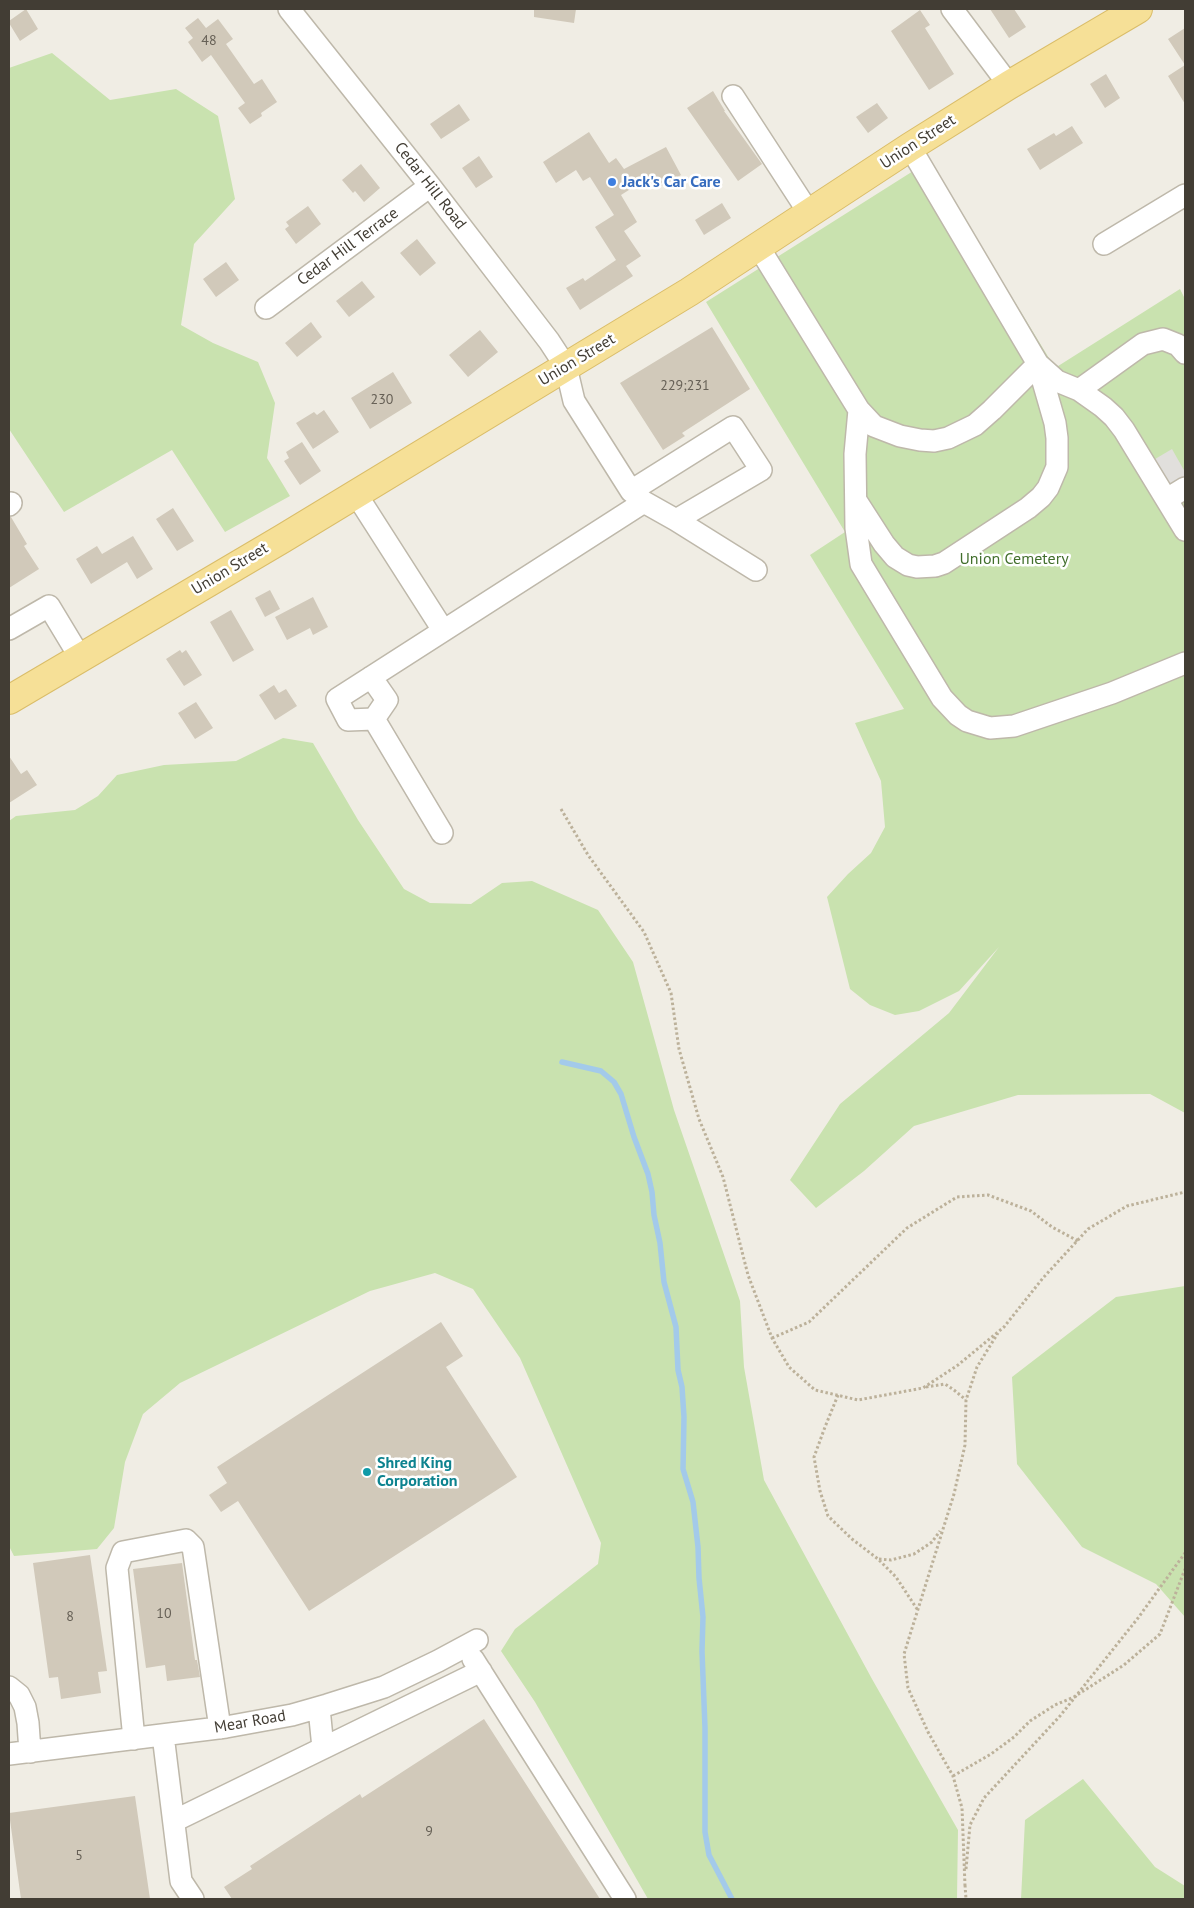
<!DOCTYPE html>
<html>
<head>
<meta charset="utf-8">
<style>
	body { margin:0 }
	#map { position:relative; width:1194px; height:1908px; overflow:hidden; background:#f0ede4; font-family:"PT Sans",sans-serif }
	canvas { display:block }
	.frame { position:absolute; inset:0; border:10px solid #423d34; pointer-events:none }
</style>
</head>
<body>
<div id="map">
<canvas width="1194" height="1908"></canvas>
<div class="frame"></div>
</div>
<script>
const c = document.querySelector('canvas').getContext('2d');
c.lineJoin = 'round';
function fillPath(path, color) { c.fillStyle = color; c.fill(path, 'evenodd'); }
const shape = rows => new Path2D(rows.map(r => 'M' + r).join(''));
function trace(path, color, width, dash) { c.strokeStyle = color; c.lineWidth = width; c.lineCap = dash ? 'butt' : 'round'; c.setLineDash(dash || []); c.stroke(path); }
function label(font, color, halo, rows, align = 'center') {
  c.font = font + ' "PT Sans",sans-serif'; c.lineWidth = 5; c.setLineDash([]); c.textBaseline = 'middle'; c.strokeStyle = halo; c.fillStyle = color; for (const [text, x, y, turn = 0] of rows) {
    c.save(); c.translate(x, y); c.rotate((+turn || 0) * Math.PI / 180); c.textAlign = isNaN(turn) ? turn : align; if (halo) c.strokeText(text, 0, 0); c.fillText(text, 0, 0); c.restore();
  }
}
fillPath(shape([
	[52,53,110,100,176,89,218,116,235,199,194,244,181,325,213,343,258,362,275,403,267,458,290,496,225,532,172,450,64,512,9,429,9,68],
	[929,161,1055,368,1180,289,1185,299,1185,1113,1150,1094,1018,1095,914,1126,864,1171,816,1208,790,1180,840,1104,949,1013,999,947,959,991,919,1011,895,1015,870,1005,850,989,827,897,848,874,871,853,885,827,881,781,855,723,904,709,810,555,845,532,706,302],
	[283,738,313,743,358,820,404,889,430,903,471,904,502,883,532,881,598,910,633,962,674,1110,740,1301,744,1367,764,1480,872,1679,958,1830,957,1899,648,1899,535,1702,501,1651,515,1629,598,1564,601,1543,520,1358,473,1289,435,1273,370,1291,180,1383,143,1414,125,1462,114,1528,97,1549,14,1556,9,1546,9,821,16,816,75,810,98,796,117,775,164,765,236,761],
	[1185,1286,1185,1617,1156,1584,1082,1547,1017,1464,1012,1377,1116,1297],
	[1083,1779,1155,1867,1185,1886,1185,1899,1021,1899,1025,1820]
]), '#c9e2af');
fillPath(shape([
	[1172,449,1185,472,1185,494,1140,468]
]), '#e1dfdc');
trace(shape([
	[562,1062,601,1071,614,1082,621,1094,634,1137,648,1174,652,1192,654,1215,660,1243,664,1282,676,1327,678,1370,682,1387,684,1417,683,1469,693,1502,698,1547,699,1578,703,1617,702,1651,705,1728,705,1832,709,1855,732,1899]
]), '#a3caea', 5.5);
fillPath(shape([
	[26,9,38,29,20,41,9,23,9,21],
	[534,9,576,9,574,23,534,17],
	[990,9,1014,9,1026,27,1009,38],
	[920,10,930,25,925,28,954,74,929,90,891,31],
	[198,18,206,28,218,19,233,39,226,44,254,84,262,79,277,102,261,113,262,116,250,124,238,108,245,103,211,55,202,62,188,42,193,38,185,28],
	[1185,28,1185,104,1168,76,1185,65,1168,39],
	[1106,74,1120,98,1105,108,1090,84],
	[713,91,725,111,724,111,762,164,738,181,687,108],
	[877,103,888,118,868,133,856,117],
	[459,104,470,120,441,139,430,124],
	[1072,126,1083,143,1040,170,1027,149,1054,133,1056,136],
	[589,132,609,163,616,158,624,169,666,147,681,175,658,188,651,176,621,195,637,222,624,231,641,256,626,266,633,276,580,310,566,288,583,278,585,281,616,260,595,227,614,215,590,177,583,181,576,170,556,183,543,162],
	[479,156,493,177,476,188,462,168],
	[361,164,380,188,364,202,355,191,353,193,342,180],
	[722,203,731,218,704,235,695,220],
	[308,206,321,224,296,244,285,229,289,226,286,222],
	[417,239,436,263,420,276,400,253],
	[226,262,239,280,216,297,203,279],
	[362,281,375,297,349,317,336,301],
	[311,322,322,337,297,357,285,343],
	[712,327,750,389,682,433,685,436,663,450,620,383],
	[480,330,498,352,468,377,449,355],
	[393,372,412,403,370,429,351,398],
	[324,410,339,432,313,449,296,423,314,412,317,415],
	[302,442,321,471,300,485,284,461,289,458,286,452],
	[173,508,194,541,177,551,156,519],
	[9,517,11,517,27,544,24,546,39,569,9,588],
	[133,536,153,569,137,579,127,562,91,584,76,559,97,546,102,554],
	[270,590,280,609,265,617,255,598],
	[313,597,328,627,313,635,310,628,287,640,275,617],
	[231,610,254,650,233,662,210,622],
	[180,650,182,653,186,650,202,675,184,686,166,659],
	[274,685,279,693,286,689,297,706,275,720,259,695],
	[196,702,213,728,195,739,178,713],
	[9,756,21,774,27,770,37,785,9,803],
	[441,1322,463,1356,446,1367,517,1477,309,1611,238,1501,221,1512,209,1495,227,1483,217,1467],
	[90,1555,107,1671,98,1672,101,1693,61,1699,58,1677,49,1678,33,1563],
	[182,1563,195,1660,197,1660,200,1677,167,1681,165,1665,146,1668,133,1569],
	[484,1719,600,1899,232,1899,224,1887,252,1869,250,1866,360,1794,362,1798],
	[135,1796,150,1899,21,1899,9,1813]
]), '#d1c9ba');
const minor = shape([
	[289,9,430,186,549,341,566,367,574,401,631,491,644,502,337,699,348,720,374,719,442,833],
	[952,9,1009,85],
	[733,96,809,213],
	[1104,244,1185,195],
	[758,246,859,410,874,426,900,436,920,440,934,441,948,438,975,425,992,410,1038,364,1057,381,1079,390,1103,407,1114,417,1124,430,1185,530],
	[266,308,430,186],
	[1079,390,1143,344,1163,339,1178,345,1185,353],
	[859,410,855,454,856,528,861,564,942,698,958,715,967,721,990,728,1014,726,1112,693,1185,663],
	[631,491,733,427,761,470,676,520,644,502],
	[356,494,443,630],
	[1167,499,1185,488],
	[857,502,884,544,895,557,908,565,917,567,935,566,944,563,1028,508,1041,497,1048,488,1057,467,1057,438,1055,423,1038,364,910,147],
	[9,505,11,503],
	[676,520,756,570],
	[9,629,49,606,81,659],
	[371,677,387,700,374,719],
	[473,1659,625,1899],
	[9,1687,19,1695,25,1707,28,1723,30,1752],
	[319,1708,323,1748],
	[163,1735,181,1881,193,1899],
	[134,1739,117,1568,123,1552,186,1540,193,1547,220,1728],
	[9,1754,226,1727,292,1715,327,1705,384,1687,438,1661,477,1640],
	[174,1821,481,1671]
]);
const major = shape([
	[9,700,282,539,689,292,910,147,1009,85,1138,9]
]);
trace(minor, '#beb8aa', 24);
trace(major, '#dabd69', 30);
trace(shape([
	[561,809,588,855,644,932,671,993,679,1049,699,1119,723,1177,748,1275,772,1338,789,1367,815,1390,858,1400,923,1388,958,1365,1004,1327,1043,1278,1088,1229,1127,1206,1185,1192],
	[772,1338,809,1322,907,1228,957,1197,988,1195,1031,1211,1052,1227,1078,1241],
	[926,1387,945,1384,954,1390,966,1400],
	[838,1395,825,1427,814,1457,820,1491,828,1516,852,1539,878,1559,896,1577,917,1609],
	[879,1559,891,1560,914,1554,932,1542,940,1531],
	[953,1776,991,1754,1014,1737,1030,1721,1055,1705,1074,1697,1124,1665,1160,1634,1185,1569],
	[966,1869,970,1825,984,1798,1060,1716,1138,1618,1185,1553],
	[965,1885,966,1899],
	[965,1886,962,1808,953,1776,928,1732,908,1688,904,1654,954,1494,965,1445,966,1400,977,1367,998,1333]
]), '#bcb19a', 3, [2.5, 2.5]);
trace(minor, '#fff', 21);
trace(major, '#f6e097', 28);
for (const [x, y, r, color] of [
	[612,182,5,"#3f7fe0"],
	[367,1472,5,"#0f9aa8"]
]) { const dot = new Path2D(); dot.arc(x, y, r, 0, 2 * Math.PI); c.fillStyle = color; c.fill(dot); trace(dot, '#fff', 2); }
label('14px', '#666056', null, [
	["48",209,41],
	["229;231",685,386],
	["230",382,400],
	["10",164,1614],
	["8",70,1617],
	["9",429,1832],
	["5",79,1856]
]);
label('16px', '#423d34', '#fff', [
	["Union Street",918,142,-33],
	["Cedar Hill Road",430,186,52],
	["Cedar Hill Terrace",348,247,-36],
	["Union Street",577,360,-31],
	["Union Street",230,569,-31],
	["Mear Road",250,1722,-10]
]);
label('bold 16px', '#366cbe', '#fff', [
	["Jack's Car Care",622,182]
], 'left');
label('16px', '#426f2d', '#fff', [
	["Union Cemetery",1014,559]
]);
label('bold 16px', '#0d838f', '#fff', [
	["Shred King",377,1463],
	["Corporation",377,1481]
], 'left');
</script>
</body>
</html>
